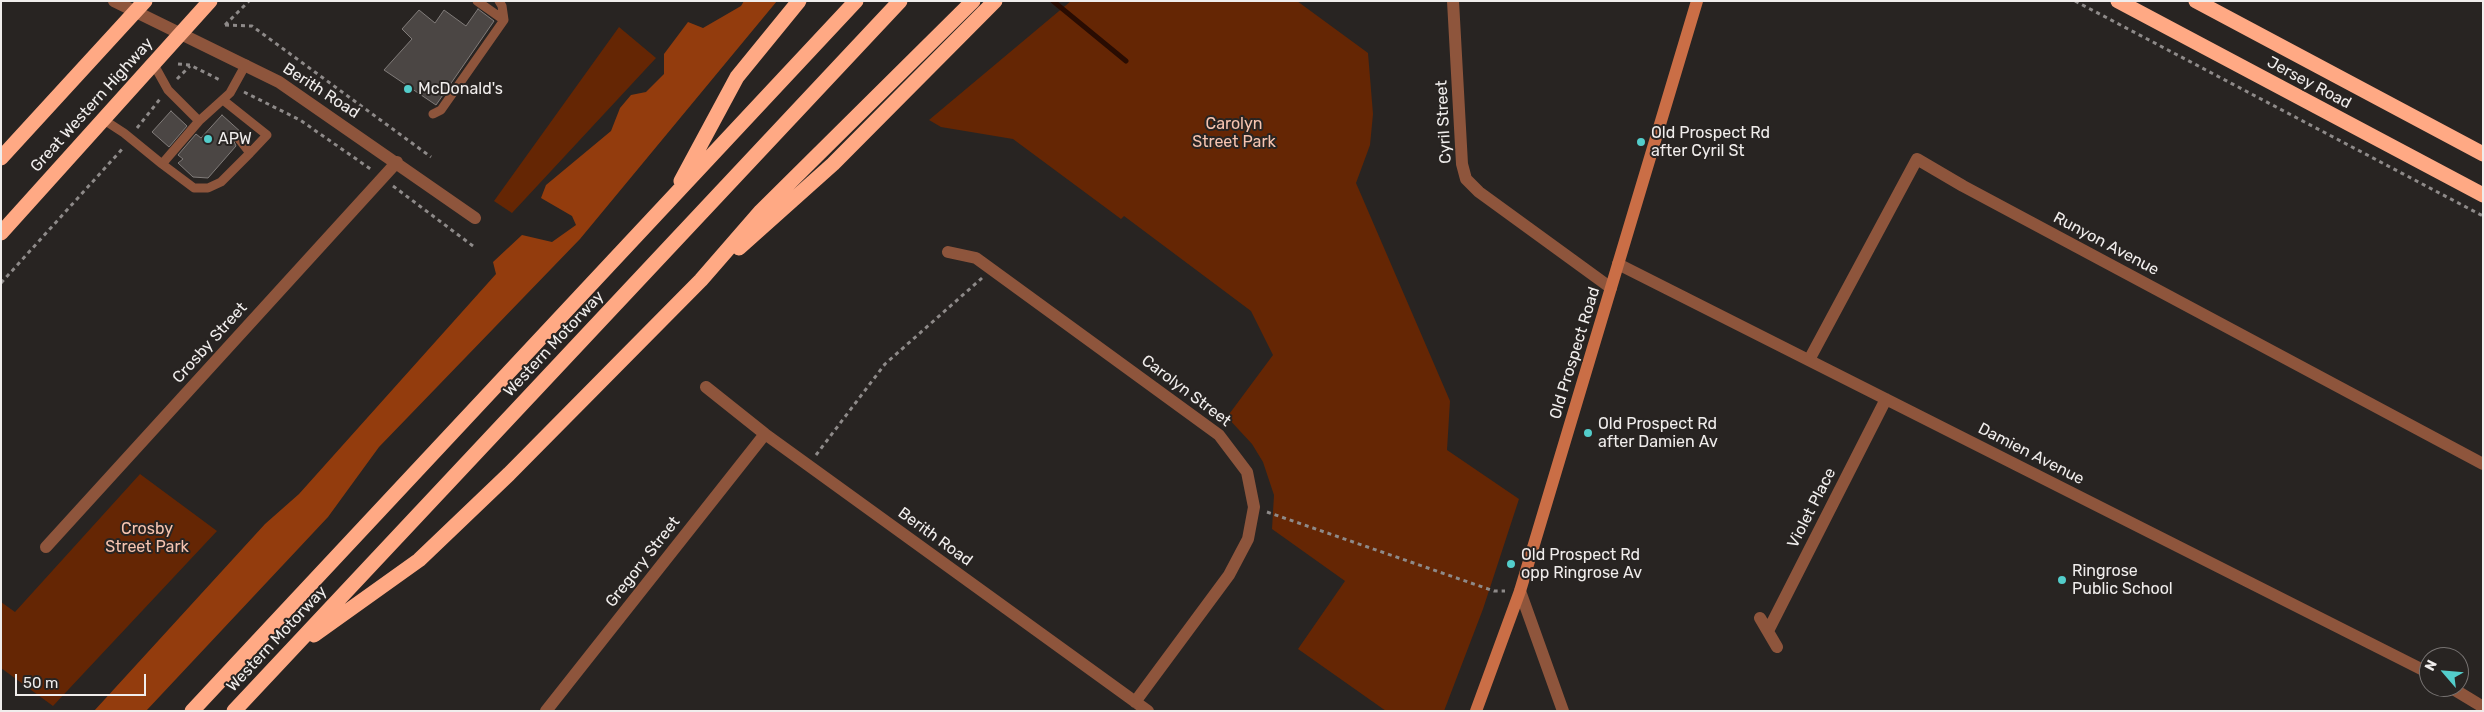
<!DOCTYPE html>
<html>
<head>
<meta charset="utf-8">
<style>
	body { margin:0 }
	#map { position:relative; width:2484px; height:712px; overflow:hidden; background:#282422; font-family:Rubik,sans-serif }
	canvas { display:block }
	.frame { position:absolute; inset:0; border:2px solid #f0edec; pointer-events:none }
	.north { position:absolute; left:2419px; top:647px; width:50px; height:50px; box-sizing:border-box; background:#282422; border:1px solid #787473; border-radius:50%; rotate:297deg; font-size:14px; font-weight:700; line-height:20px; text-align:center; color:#f0edec }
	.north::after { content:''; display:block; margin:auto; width:18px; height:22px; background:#53cdcb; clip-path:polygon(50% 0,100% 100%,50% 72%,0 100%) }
	.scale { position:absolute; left:15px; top:674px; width:131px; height:22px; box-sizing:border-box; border:2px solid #f0edec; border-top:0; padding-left:6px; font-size:15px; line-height:18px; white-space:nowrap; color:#f0edec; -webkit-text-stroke:4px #282422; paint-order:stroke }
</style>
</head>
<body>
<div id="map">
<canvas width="2484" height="712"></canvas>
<div class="frame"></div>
<div class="north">N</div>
<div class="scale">50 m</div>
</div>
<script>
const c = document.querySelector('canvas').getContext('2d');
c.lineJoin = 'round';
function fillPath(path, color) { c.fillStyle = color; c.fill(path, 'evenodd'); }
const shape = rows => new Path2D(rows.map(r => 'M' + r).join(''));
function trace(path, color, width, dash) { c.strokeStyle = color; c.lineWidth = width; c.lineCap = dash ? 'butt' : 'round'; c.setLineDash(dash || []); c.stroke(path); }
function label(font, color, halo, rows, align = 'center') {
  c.font = font + ' Rubik,sans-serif'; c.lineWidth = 4; c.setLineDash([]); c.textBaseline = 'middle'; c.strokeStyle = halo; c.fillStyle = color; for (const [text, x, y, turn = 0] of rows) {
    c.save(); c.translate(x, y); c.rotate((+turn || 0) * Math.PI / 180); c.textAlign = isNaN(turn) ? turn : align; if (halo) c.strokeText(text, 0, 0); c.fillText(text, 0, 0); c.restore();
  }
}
fillPath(shape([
	[1071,1,1297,1,1368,53,1373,114,1370,145,1356,183,1450,401,1447,450,1519,499,1483,609,1444,711,1386,711,1298,649,1345,581,1272,529,1274,495,1263,462,1252,444,1227,417,1273,355,1251,311,1124,216,1121,219,1013,139,941,127,929,120],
	[619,27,656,58,512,213,494,201],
	[140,474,217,531,53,706,1,668,1,602,15,612]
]), '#652604');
fillPath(shape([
	[744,1,777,1,580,239,379,447,328,517,146,711,94,711,265,524,299,494,496,274,493,262,522,235,552,242,576,225,572,216,541,198,546,185,611,131,620,108,631,95,646,92,664,74,664,54,688,22,703,28,741,6]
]), '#933c0d');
trace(shape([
	[1053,1,1126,61]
]), '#290c02', 5);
const building = shape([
	[478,9,494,21,436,105,384,70,412,39,402,29,419,10,435,23,444,10,466,26,478,9],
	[171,111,187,126,169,147,152,132,171,111],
	[222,115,243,134,235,134,233,139,236,146,208,178,193,177,178,163,183,159,178,155,196,134,201,138,222,115]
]);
fillPath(building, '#4b4644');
trace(building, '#817c7a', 1);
trace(shape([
	[2075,1,2483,216],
	[225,25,252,26,431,157],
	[225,25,249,1],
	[178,64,190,65,222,81],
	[177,79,190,66],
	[244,92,300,120,372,170],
	[137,128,160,99],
	[393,186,473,246],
	[1,283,124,147],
	[816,455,885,364,982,278],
	[1267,512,1494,591,1505,591]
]), '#8e8a89', 3, [4, 4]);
trace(shape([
	[477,1,504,20],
	[153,63,168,90,199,121],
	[433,114,441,110,504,20,502,6,499,1],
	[104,120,124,133,162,164,199,121,230,93,246,64],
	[239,139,250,153],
	[162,164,194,188,208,188,221,182,250,153,267,135,223,100]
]), '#8e553c', 9);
trace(shape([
	[114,1,279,82,475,218],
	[1453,1,1462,164,1466,179,1479,192,1611,288],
	[948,252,976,258,1219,435,1247,472,1254,507,1248,539,1229,575,1135,702],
	[1618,264,2429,673],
	[1809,360,1917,159,1963,186,2483,464],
	[706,387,765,434,1148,711],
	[46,547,397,162],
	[1520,591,1563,711],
	[1760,618,1777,647],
	[1768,631,1886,399],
	[2450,687,2483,707],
	[546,711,765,434]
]), '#8e553c', 12);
trace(shape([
	[1476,711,1520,591,1697,1]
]), '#ca6e46', 12);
trace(shape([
	[2118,1,2483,195],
	[2196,1,2483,154],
	[1,158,145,1],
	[681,181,737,77,799,1],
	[1,233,210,1],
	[739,248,833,164,995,1],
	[314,635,419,560,509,474,701,280,761,211,973,1],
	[192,711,856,1],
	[234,711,900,1]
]), '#ffa984', 15);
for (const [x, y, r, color] of [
	[408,89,5,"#53cdcb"],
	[208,139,5,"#53cdcb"],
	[1641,142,5,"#53cdcb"],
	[1588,433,5,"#53cdcb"],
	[1511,564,5,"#53cdcb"],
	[2062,580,5,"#53cdcb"]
]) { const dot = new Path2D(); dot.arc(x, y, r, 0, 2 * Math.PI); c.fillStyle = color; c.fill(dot); trace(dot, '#282422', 2); }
label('16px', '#f0edec', '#282422', [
	["Jersey Road",2309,83,28],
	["Berith Road",321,91,33],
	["Great Western Highway",92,105,-48],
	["Cyril Street",1444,122,-93],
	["Runyon Avenue",2106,244,28],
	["Crosby Street",210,343,-48],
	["Western Motorway",554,344,-47],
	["Old Prospect Road",1575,353,-73],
	["Carolyn Street",1186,391,37],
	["Damien Avenue",2031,454,27],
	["Violet Place",1812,508,-63],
	["Berith Road",935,537,36],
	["Gregory Street",643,562,-52],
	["Western Motorway",277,639,-47]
]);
label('16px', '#f0edec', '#282422', [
	["McDonald's",418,89],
	["Old Prospect Rd",1651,133],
	["after Cyril St",1651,151],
	["APW",218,139],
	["Old Prospect Rd",1598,424],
	["after Damien Av",1598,442],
	["Old Prospect Rd",1521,555],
	["opp Ringrose Av",1521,573],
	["Ringrose",2072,571],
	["Public School",2072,589]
], 'left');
label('16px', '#f6c4b0', '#282422', [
	["Carolyn",1234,124],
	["Street Park",1234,142],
	["Crosby",147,529],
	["Street Park",147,547]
]);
</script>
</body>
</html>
